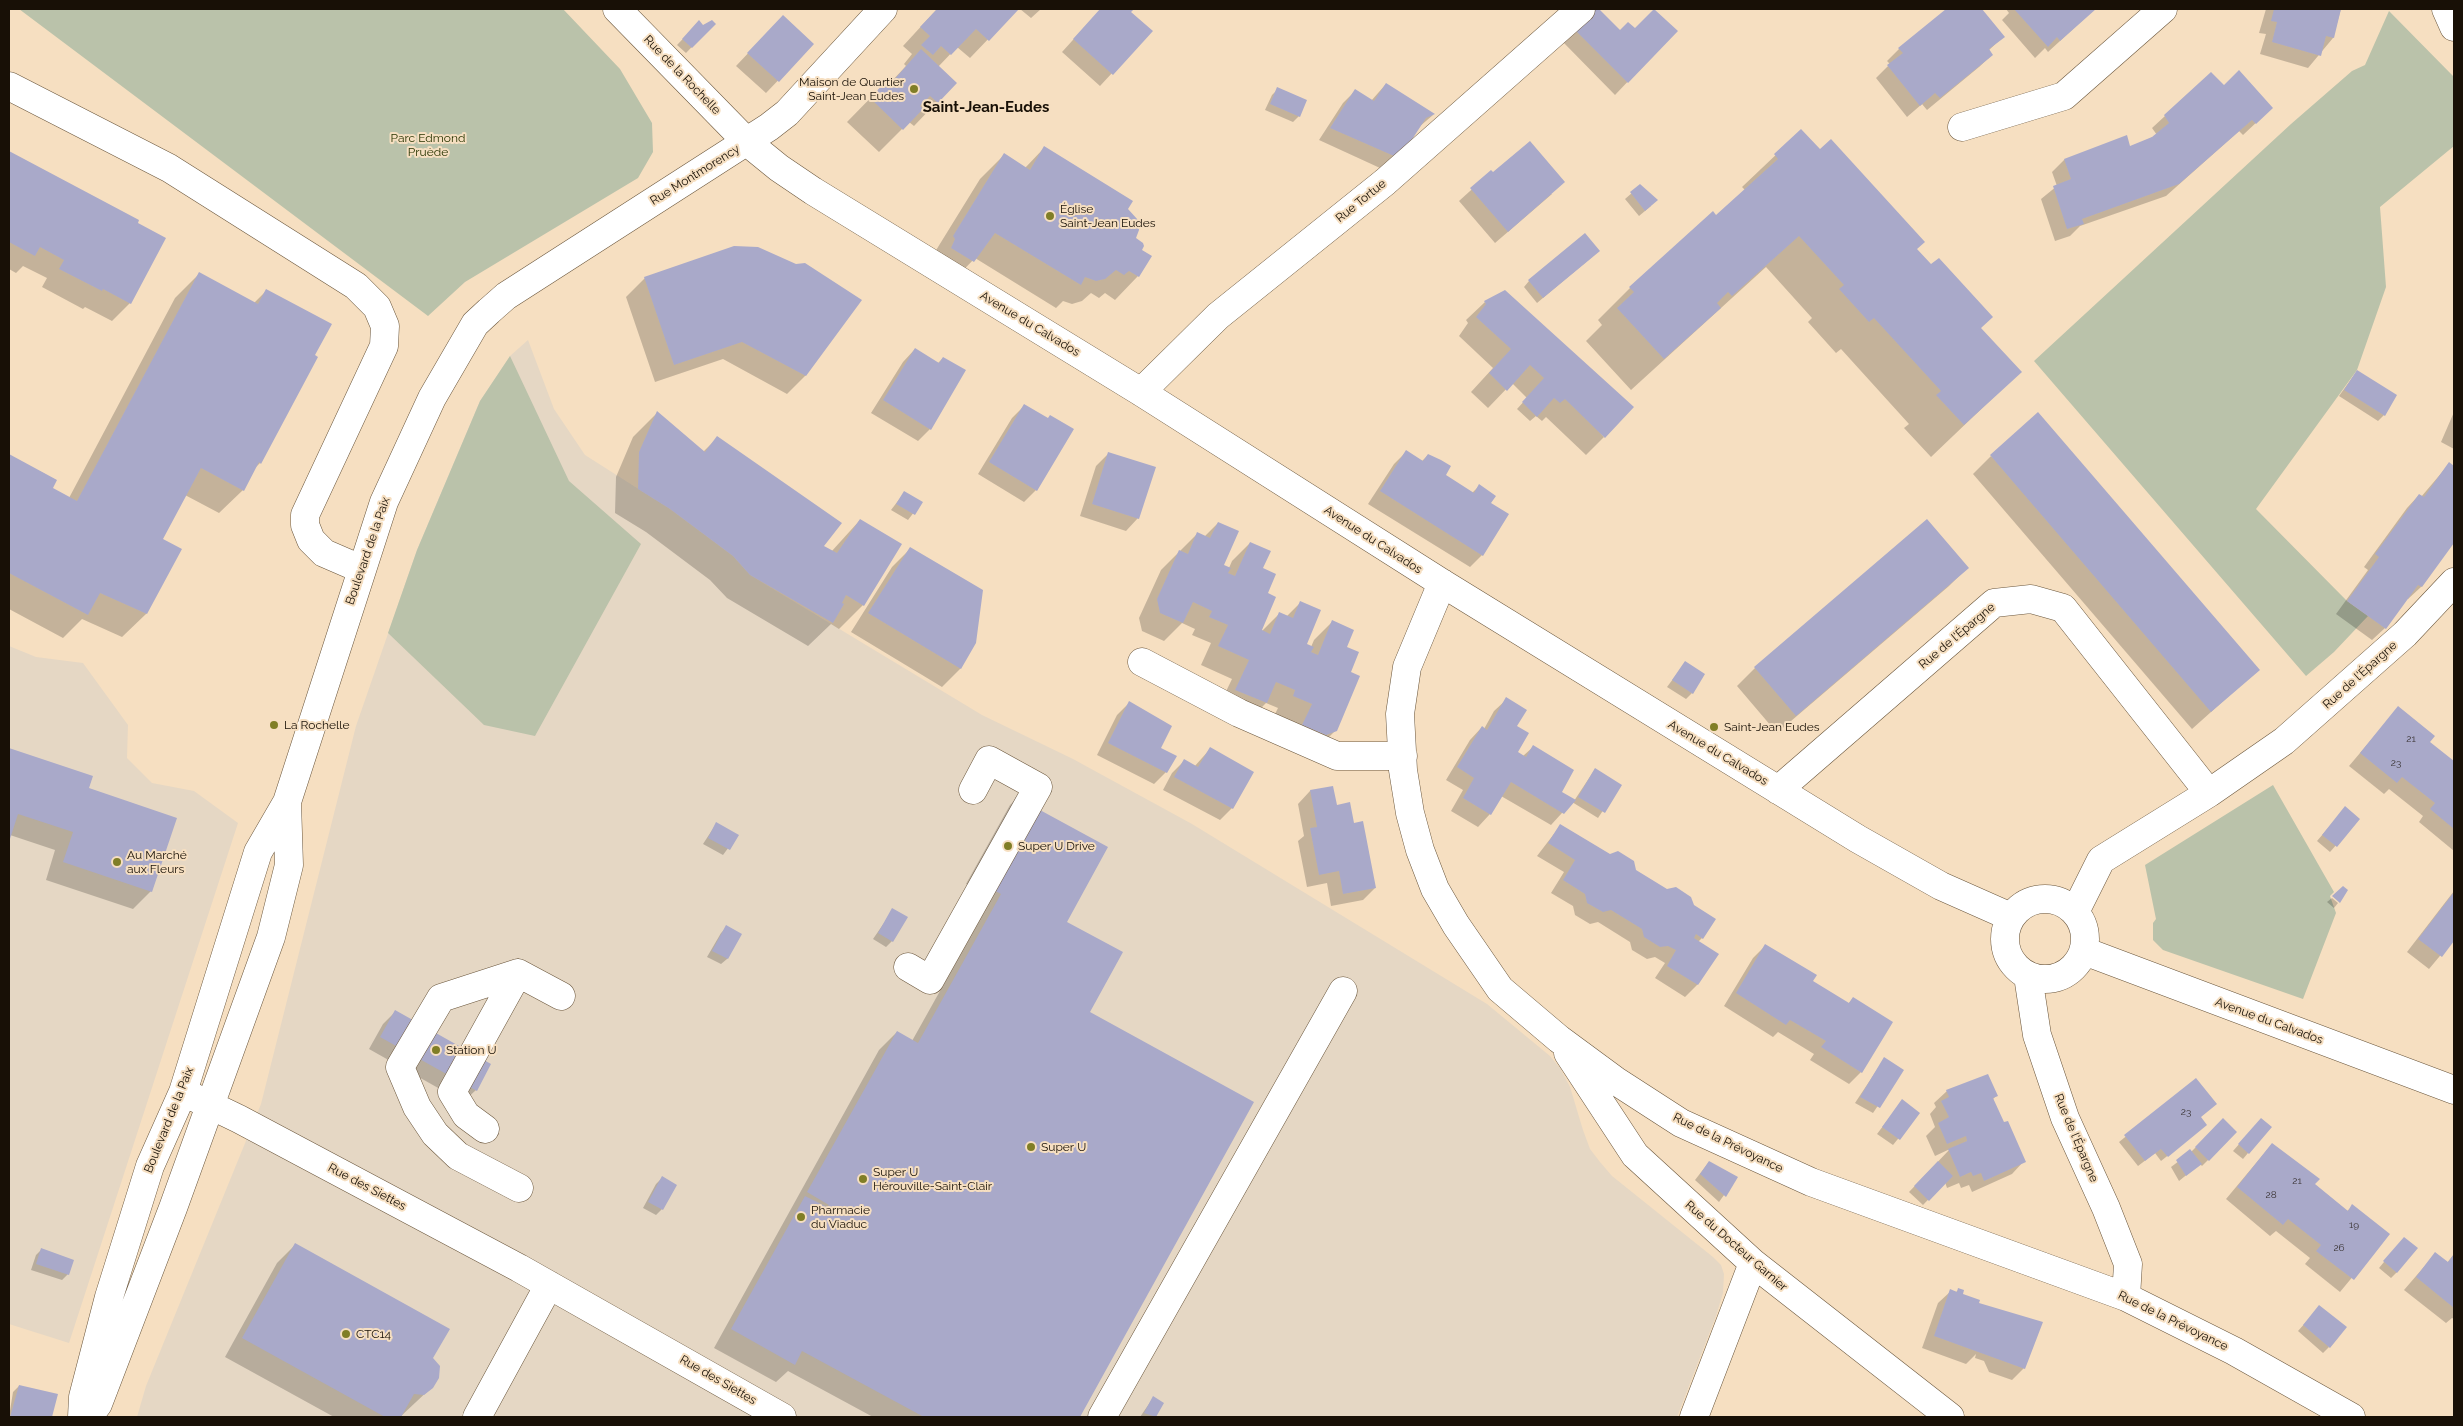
<!DOCTYPE html>
<html>
<head>
<meta charset="utf-8">
<style>
	body { margin:0 }
	#map { position:relative; width:2463px; height:1426px; overflow:hidden; background:#f6dfc1; font-family:Raleway,sans-serif }
	canvas { display:block }
	.frame { position:absolute; inset:0; border:10px solid #181006; pointer-events:none }
</style>
</head>
<body>
<div id="map">
<canvas width="2463" height="1426"></canvas>
<div class="frame"></div>
</div>
<script>
const c = document.querySelector('canvas').getContext('2d');
c.lineJoin = 'round';
function fillPath(path, color) { c.fillStyle = color; c.fill(path, 'evenodd'); }
const shape = rows => new Path2D(rows.map(r => 'M' + r).join(''));
function trace(path, color, width, dash) { c.strokeStyle = color; c.lineWidth = width; c.lineCap = dash ? 'butt' : 'round'; c.setLineDash(dash || []); c.stroke(path); }
function label(font, color, halo, rows, align = 'center') {
  c.font = font + ' Raleway,sans-serif'; c.lineWidth = 4; c.setLineDash([]); c.textBaseline = 'middle'; c.strokeStyle = halo; c.fillStyle = color; for (const [text, x, y, turn = 0] of rows) {
    c.save(); c.translate(x, y); c.rotate((+turn || 0) * Math.PI / 180); c.textAlign = isNaN(turn) ? turn : align; if (halo) c.strokeText(text, 0, 0); c.fillText(text, 0, 0); c.restore();
  }
}
fillPath(shape([
	[528,340,554,409,585,455,670,509,733,556,750,575,982,715,1073,759,1192,824,1487,1004,1550,1056,1560,1068,1570,1087,1583,1130,1590,1149,1600,1162,1612,1176,1713,1257,1721,1265,1724,1274,1723,1293,1716,1316,1677,1417,137,1417,146,1386,261,1104,356,726,417,550,480,401,510,356],
	[9,646,36,657,83,663,128,725,127,758,152,783,194,791,238,823,69,1343,9,1324]
]), '#e5d7c4');
fillPath(shape([
	[19,9,563,9,620,69,652,123,653,152,638,178,465,282,428,316],
	[2389,11,2454,77,2454,146,2380,207,2386,287,2357,370,2256,509,2347,601,2368,616,2334,652,2306,676,2034,361,2291,124,2352,71,2365,65],
	[510,356,569,481,641,544,535,736,484,725,388,633,417,550,480,401],
	[2273,785,2334,892,2330,896,2336,913,2303,999,2163,950,2153,940,2153,923,2156,919,2145,865]
]), '#bac2aa');
fillPath(shape([
	[937,9,1017,9,970,58,957,47,938,67,955,83,914,126,909,122,879,152,847,122,889,79,891,82,906,66,904,64,912,54,903,46],
	[1020,9,1041,9,1031,18],
	[1101,9,1132,9,1130,12,1151,31,1100,86,1062,52],
	[1596,9,1620,31,1676,31,1615,95,1563,42],
	[1948,9,1955,9,1957,11,1960,9,1980,9,2003,37,1988,51,1992,55,1979,67,1927,110,1922,104,1907,117,1876,78,1890,64,1887,61,1899,49],
	[2006,9,2095,9,2048,52,2045,48,2035,58,2002,20,2009,13],
	[2266,9,2341,9,2333,38,2308,68,2260,54,2266,34,2259,33],
	[699,22,703,26,714,24,686,53,677,45],
	[771,29,813,44,766,93,736,66],
	[1386,84,1433,115,1419,127,1397,153,1380,168,1319,140,1343,103,1355,91,1371,101],
	[1278,89,1299,116,1293,122,1265,110,1272,95],
	[2165,116,2259,120,2243,135,2239,131,2166,196,2080,226,2070,236,2055,241,2041,199,2057,186,2052,172,2064,160,2126,137,2129,148,2157,135,2152,128],
	[1801,131,1916,249,1980,328,2020,372,1931,457,1904,428,1909,424,1841,349,1836,353,1808,322,1812,318,1766,267,1631,390,1586,341,1602,325,1598,320,1630,288,1713,213,1716,216,1745,190,1742,187],
	[1044,148,1127,209,1134,239,1140,250,1138,276,1115,300,1105,293,1099,298,1091,293,1082,301,1072,304,1063,301,1056,308,975,258,950,284,930,260,980,179,1004,155,1025,168],
	[9,152,138,221,130,303,112,321,85,307,83,309,42,287,47,278,23,266,16,273,9,269],
	[1491,172,1552,194,1495,243,1459,201],
	[1640,186,1651,206,1639,216,1625,199],
	[1592,257,1537,303,1524,287,1529,281],
	[199,274,254,303,266,291,314,356,260,463,253,470,243,490,219,513,185,495,161,539,180,549,146,614,122,637,82,619,63,638,9,609,9,455,56,480,51,489,69,498,175,298],
	[645,278,860,300,805,376,787,394,723,359,655,382,626,297],
	[1485,302,1604,437,1586,455,1546,417,1542,421,1536,416,1530,421,1517,409,1527,398,1512,383,1488,408,1471,392,1493,368,1459,336,1468,323,1466,320],
	[915,349,938,363,943,358,930,429,918,441,871,413,903,362],
	[2357,371,2384,415,2378,421,2339,396],
	[1024,406,1036,490,1024,502,978,474,1012,418],
	[2454,412,2454,449,2441,442],
	[657,413,703,452,718,437,822,546,831,552,860,520,900,545,863,605,839,629,831,624,808,646,727,598,710,580,646,532,615,513,616,477,633,437],
	[1406,452,1422,461,1428,455,1444,475,1472,493,1479,486,1490,504,1482,555,1470,567,1368,504,1394,464],
	[1108,454,1138,518,1126,531,1080,516,1096,466],
	[1991,456,2258,670,2192,729,1973,474],
	[2449,464,2454,468,2454,542,2421,587,2408,599,2407,598,2385,628,2372,640,2336,614,2368,570,2364,567,2407,508,2419,495,2421,497],
	[904,493,921,503,908,520,891,510],
	[1927,521,1967,568,1949,586,1777,733,1737,686,1755,668],
	[1218,523,1222,565,1229,568,1232,561,1250,543,1262,569,1266,594,1259,634,1280,613,1287,616,1301,602,1305,645,1311,647,1314,640,1332,622,1345,648,1350,673,1336,730,1317,749,1275,714,1278,708,1266,703,1248,721,1218,708,1232,679,1201,665,1211,643,1192,635,1195,629,1182,623,1164,641,1142,631,1139,618,1161,570,1197,534,1204,537],
	[910,549,975,642,960,669,942,687,851,632,892,567],
	[1685,663,1692,693,1686,699,1667,687],
	[1507,699,1515,727,1516,752,1523,756,1533,747,1560,792,1574,801,1595,769,1620,785,1598,818,1572,802,1551,825,1501,796,1490,814,1478,827,1451,811,1463,790,1446,780,1470,740,1482,727,1484,729,1494,711],
	[1129,703,1160,749,1166,772,1154,784,1097,755,1117,715],
	[2398,708,2428,742,2454,762,2454,851,2419,822,2423,816,2389,789,2384,794,2349,766],
	[9,749,92,777,88,789,151,891,133,909,46,880,55,850,10,835,9,839],
	[1210,749,1232,808,1220,820,1163,790,1172,773,1184,761,1194,767],
	[1332,787,1336,806,1353,824,1375,888,1363,900,1331,906,1327,883,1307,887,1298,841,1304,836,1298,804,1310,791],
	[1016,799,1065,922,1088,1013,1252,1102,1079,1417,873,1417,788,1371,776,1382,714,1348,879,1050,897,1032,912,1041,992,898,966,884,1010,805],
	[2340,814,2359,819,2330,852,2317,841],
	[716,824,737,836,723,855,703,844],
	[1560,826,1635,870,1702,938,1698,942,1717,954,1697,985,1685,997,1655,978,1665,963,1655,957,1647,959,1632,950,1630,942,1598,922,1590,924,1575,915,1573,906,1551,893,1564,872,1537,856],
	[2454,891,2454,939,2429,969,2407,952],
	[2332,898,2338,903,2334,908,2327,902],
	[893,910,892,941,886,947,873,939],
	[727,927,740,934,727,959,721,964,707,957,721,933],
	[1765,946,1812,981,1848,1004,1853,998,1861,1072,1849,1084,1810,1060,1814,1054,1778,1032,1773,1037,1724,1006,1753,958],
	[395,1012,476,1090,463,1102,369,1049,383,1024],
	[1884,1059,1902,1070,1873,1113,1855,1103],
	[2196,1080,2199,1117,2206,1125,2161,1161,2155,1153,2138,1166,2119,1142],
	[1947,1091,1996,1096,1993,1099,2003,1124,2024,1161,2012,1174,1972,1192,1969,1185,1961,1188,1959,1183,1947,1188,1945,1182,1923,1205,1909,1192,1950,1149,1935,1156,1926,1136,1935,1127,1930,1114,1936,1107,1934,1103],
	[1902,1101,1919,1113,1893,1145,1877,1134],
	[2223,1120,2236,1132,2202,1166,2200,1164,2179,1181,2171,1167,2191,1152],
	[2255,1126,2248,1153,2243,1159,2233,1151],
	[2272,1144,2314,1184,2347,1211,2353,1206,2388,1234,2340,1292,2305,1264,2310,1258,2276,1231,2270,1236,2226,1199],
	[1709,1162,1737,1177,1719,1202,1695,1180],
	[662,1178,662,1209,656,1215,643,1208,656,1184],
	[2399,1244,2397,1272,2391,1278,2379,1268],
	[295,1245,432,1359,432,1387,400,1417,334,1417,225,1357,277,1263],
	[42,1249,68,1274,62,1280,31,1270,36,1255],
	[2435,1254,2447,1263,2454,1254,2454,1319,2452,1318,2446,1323,2404,1290],
	[1959,1289,1961,1295,1977,1304,2024,1368,2012,1380,1989,1372,1984,1361,1975,1358,1976,1354,1966,1364,1922,1348,1938,1303,1951,1291,1956,1292],
	[2314,1313,2329,1347,2323,1353,2298,1331],
	[19,1386,56,1395,51,1417,9,1417,13,1392],
	[1153,1398,1162,1403,1154,1417,1140,1417]
]), '#0003');
fillPath(shape([
	[937,9,1019,9,989,41,976,29,951,55,941,46,933,55,921,45,930,36,920,27],
	[1100,9,1134,9,1131,12,1153,31,1113,75,1073,39],
	[1595,9,1599,9,1620,30,1628,22,1635,28,1654,9,1678,31,1628,83,1574,29],
	[1946,9,1982,9,2005,37,1989,49,1993,55,1940,98,1935,93,1920,106,1887,65,1903,53,1898,48],
	[2014,9,2096,9,2060,41,2057,37,2048,47],
	[2274,9,2341,9,2334,38,2326,36,2321,56,2272,42,2277,22,2271,21],
	[783,15,814,44,779,82,747,53],
	[699,20,703,25,712,20,716,24,692,48,682,39],
	[921,49,957,83,938,103,930,96,920,106,923,109,903,130,870,98,889,78,893,81],
	[2239,70,2273,108,2256,124,2252,120,2179,184,2082,219,2084,224,2067,229,2053,186,2071,179,2064,159,2127,135,2130,146,2152,137,2169,123,2164,115,2211,72,2224,85],
	[1386,83,1435,114,1426,118,1411,141,1394,156,1330,128,1355,89,1374,101],
	[1277,87,1307,100,1300,117,1270,104],
	[1801,129,1820,149,1831,139,1925,242,1917,249,1931,264,1939,258,1993,317,1981,328,2022,372,1964,425,1936,395,1941,391,1874,318,1869,322,1839,289,1844,285,1799,236,1732,296,1728,292,1717,303,1721,308,1664,359,1617,308,1634,292,1629,287,1713,211,1716,215,1778,159,1774,154],
	[1530,141,1565,182,1508,232,1470,188,1491,170,1493,172],
	[1044,146,1133,201,1128,209,1138,220,1139,230,1136,238,1143,243,1144,246,1142,250,1152,256,1139,277,1129,271,1124,275,1116,270,1105,279,1096,281,1085,277,1081,285,995,233,974,262,951,248,955,239,953,236,1004,153,1030,170],
	[9,151,139,220,138,223,166,238,131,304,103,289,102,291,59,269,64,260,40,247,35,256,9,242],
	[1640,184,1658,200,1645,211,1630,192],
	[1585,233,1600,251,1543,298,1528,280],
	[734,246,758,247,796,264,805,263,862,300,806,376,742,342,674,365,644,277],
	[199,272,258,304,266,289,332,324,315,355,318,357,261,464,259,462,244,491,201,468,163,539,182,549,147,614,100,593,88,615,9,573,9,454,57,480,53,488,77,501],
	[1505,290,1634,407,1605,438,1565,399,1560,403,1554,398,1537,417,1522,402,1544,378,1530,365,1507,391,1489,373,1511,349,1476,317,1486,304,1484,301],
	[915,348,939,363,943,357,966,370,931,430,883,400],
	[2357,370,2397,395,2385,416,2344,390],
	[1024,404,1048,418,1050,415,1074,429,1037,491,989,462],
	[657,411,705,452,717,436,842,523,824,546,837,553,860,519,902,544,864,606,846,595,842,603,844,604,833,623,750,575,733,556,670,509,638,489,639,452],
	[2038,412,2260,670,2211,712,1990,455],
	[1406,450,1423,461,1428,454,1441,460,1451,466,1446,475,1474,493,1479,484,1496,496,1491,503,1509,514,1483,556,1380,491],
	[1108,452,1156,467,1139,519,1092,504],
	[2449,462,2454,466,2454,543,2422,587,2418,585,2386,629,2347,601,2379,557,2375,554,2419,494,2424,497],
	[904,491,923,502,915,515,896,504],
	[1927,519,1969,568,1796,716,1754,667],
	[1218,522,1239,531,1224,565,1231,568,1228,573,1235,576,1250,542,1271,551,1263,568,1276,574,1268,593,1276,597,1262,630,1270,634,1279,612,1293,618,1300,601,1321,610,1307,644,1314,647,1311,652,1318,655,1332,620,1354,630,1347,647,1359,652,1351,672,1360,676,1337,731,1326,735,1302,725,1312,704,1293,696,1295,690,1276,682,1267,703,1235,690,1249,660,1218,646,1228,625,1209,617,1212,611,1193,602,1183,623,1160,613,1157,599,1179,550,1188,554,1197,532,1210,538],
	[910,547,983,590,976,643,961,669,868,613],
	[1685,661,1705,674,1693,694,1672,680],
	[1506,697,1527,710,1517,726,1529,733,1518,752,1526,757,1533,745,1574,770,1562,792,1576,800,1564,814,1511,782,1491,815,1463,798,1474,778,1457,767,1482,726,1487,730],
	[1129,701,1172,726,1161,748,1177,756,1167,773,1108,743],
	[2398,706,2435,736,2430,742,2454,761,2454,829,2430,809,2435,803,2402,777,2397,783,2360,753],
	[1210,747,1254,772,1233,809,1174,777,1184,759,1198,767],
	[9,748,93,776,89,788,177,818,152,892,63,862,73,832,18,814,9,842],
	[1595,768,1622,785,1605,813,1578,797],
	[1333,786,1337,805,1350,802,1354,823,1363,821,1376,888,1343,894,1339,871,1319,875,1310,828,1317,827,1310,790],
	[1016,797,1108,847,1067,922,1123,952,1090,1012,1254,1102,1080,1417,924,1417,802,1351,795,1365,731,1329,805,1196,827,1207,829,1205,807,1192,897,1031,918,1043,1001,894,971,878],
	[2345,806,2360,819,2337,847,2322,835],
	[716,822,739,835,730,850,708,838],
	[1560,824,1610,854,1618,851,1634,861,1636,870,1667,889,1676,887,1691,897,1694,905,1716,919,1703,939,1696,934,1694,938,1719,954,1698,985,1667,966,1676,950,1668,946,1660,947,1644,937,1642,929,1611,910,1603,912,1587,903,1585,894,1563,880,1575,860,1548,843],
	[2343,886,2348,890,2340,903,2332,896],
	[2454,892,2454,941,2442,957,2418,939],
	[892,908,908,917,893,942,878,933],
	[726,925,742,934,728,959,712,951],
	[1765,944,1817,975,1813,981,1849,1003,1853,997,1893,1022,1862,1073,1821,1047,1826,1041,1790,1020,1786,1025,1736,993],
	[395,1010,491,1064,477,1091,380,1037],
	[1884,1057,1904,1070,1880,1108,1860,1097],
	[1988,1074,1998,1096,1993,1098,2004,1122,2008,1121,2026,1162,1984,1181,1981,1173,1973,1176,1971,1172,1960,1177,1948,1149,1967,1141,1966,1136,1947,1144,1938,1123,1949,1117,1941,1101,1949,1097,1946,1090],
	[2196,1078,2217,1104,2201,1117,2207,1125,2168,1157,2161,1149,2145,1161,2124,1135],
	[1902,1099,1920,1113,1900,1140,1882,1127],
	[2223,1118,2237,1132,2209,1161,2195,1147],
	[2261,1118,2272,1127,2249,1154,2238,1144],
	[2272,1143,2320,1179,2315,1184,2348,1211,2352,1204,2390,1234,2354,1280,2316,1251,2321,1245,2288,1219,2283,1225,2237,1187],
	[2190,1149,2202,1164,2186,1176,2176,1160],
	[1709,1161,1738,1177,1726,1197,1700,1174],
	[1938,1161,1953,1176,1929,1201,1914,1186],
	[662,1176,677,1185,663,1210,648,1202],
	[2404,1237,2418,1248,2397,1273,2383,1261],
	[295,1243,450,1329,433,1358,440,1366,439,1378,433,1388,424,1395,414,1394,401,1417,385,1417,242,1338],
	[41,1248,74,1260,69,1275,36,1264],
	[2435,1252,2448,1262,2454,1254,2454,1308,2416,1277],
	[1958,1288,1964,1290,1963,1294,1980,1300,1979,1303,2043,1322,2025,1369,1934,1336,1950,1289,1957,1292],
	[2319,1305,2347,1327,2330,1348,2303,1325],
	[19,1385,58,1394,52,1417,10,1417],
	[1153,1396,1164,1403,1156,1417,1144,1413]
]), '#a9a9c9');
const minor = shape([
	[617,9,747,142,779,168,813,191,1141,392,1442,583,1858,839,1941,886,2011,917],
	[2446,9,2454,27],
	[9,86,169,168,356,286,377,307,385,326,384,346,305,515,305,525,311,540,324,553,361,569],
	[1962,127,2064,96,2163,9],
	[1141,392,1218,316,1385,182,1581,9],
	[1442,583,1407,667,1400,714,1403,770,1410,813,1420,850,1435,889,1456,925,1500,989,1559,1039,1616,1081,1681,1123,1811,1182,2126,1297,2234,1351,2351,1417],
	[1142,662,1239,713,1337,756,1403,756],
	[1778,790,1994,603,2031,599,2063,608,2209,793],
	'2005 939a40 40 0 1 1 80 0a40 40 0 1 1-80 0Z',
	[2075,912,2101,860,2209,793,2284,741,2405,634,2454,582],
	[2084,951,2454,1090],
	[908,967,930,980,1038,787,989,760,973,790],
	[2028,976,2037,1035,2065,1118,2106,1208,2128,1264,2126,1297],
	[1568,1053,1635,1155,1753,1263,1950,1417],
	[183,1092,239,1119,519,1268,782,1417],
	[485,1129,466,1115,452,1092,518,973],
	[519,1188,458,1156,435,1134,417,1107,400,1067,441,998,518,973,561,996],
	[90,1415,98,1404,173,1208,271,937,289,865,287,802],
	[82,1417,83,1397,109,1297,150,1166,183,1092,258,852,287,802,384,502,432,398,475,324,489,311,506,296,769,127,787,113,883,9],
	[477,1417,549,1285],
	[1102,1417,1343,991],
	[1694,1417,1753,1263]
]);
trace(minor, '#6a563c', 29);
trace(minor, '#fff', 28);
for (const [x, y, r, color] of [
	[914,89,5,"#807e26"],
	[1050,216,5,"#807e26"],
	[274,725,5,"#807e26"],
	[1714,727,5,"#807e26"],
	[1008,846,5,"#807e26"],
	[117,862,5,"#807e26"],
	[436,1050,5,"#807e26"],
	[1031,1147,5,"#807e26"],
	[863,1179,5,"#807e26"],
	[801,1217,5,"#807e26"],
	[346,1334,5,"#807e26"]
]) { const dot = new Path2D(); dot.arc(x, y, r, 0, 2 * Math.PI); c.fillStyle = color; c.fill(dot); trace(dot, '#f6dfc1', 2); }
label('10px', '#3c3637', null, [
	["21",2411,739],
	["23",2396,763],
	["23",2186,1112],
	["21",2297,1181],
	["28",2271,1195],
	["19",2354,1225],
	["26",2339,1248]
]);
label('12px', '#181006', '#f6dfc1', [
	["Rue de la Rochelle",682,75,46],
	["Rue Montmorency",695,175,-32],
	["Rue Tortue",1361,201,-39],
	["Avenue du Calvados",1030,324,31],
	["Avenue du Calvados",1373,540,33],
	["Boulevard de la Paix",368,551,-71],
	["Rue de l'Épargne",1957,636,-40],
	["Rue de l'Épargne",2360,675,-42],
	["Avenue du Calvados",1718,753,31],
	["Avenue du Calvados",2269,1021,20],
	["Boulevard de la Paix",169,1120,-68],
	["Rue de l'Épargne",2076,1138,67],
	["Rue de la Prévoyance",1728,1143,26],
	["Rue des Siettes",367,1187,28],
	["Rue du Docteur Garnier",1736,1246,41],
	["Rue de la Prévoyance",2173,1321,26],
	["Rue des Siettes",718,1380,30]
]);
label('12px', '#181006', '#f6dfc1', [
	["Maison de Quartier",904,82,"right"],
	["Saint-Jean Eudes",904,96,"right"],
	["Église",1060,209],
	["Saint-Jean Eudes",1060,223],
	["La Rochelle",284,725],
	["Saint-Jean Eudes",1724,727],
	["Super U Drive",1018,846],
	["Au Marché",127,855],
	["aux Fleurs",127,869],
	["Station U",446,1050],
	["Super U",1041,1147],
	["Super U",873,1172],
	["Hérouville-Saint-Clair",873,1186],
	["Pharmacie",811,1210],
	["du Viaduc",811,1224],
	["CTC14",356,1334]
], 'left');
label('12px', '#283400', '#f6dfc1', [
	["Parc Edmond",428,138],
	["Pruède",428,152]
]);
label('bold 15px', '#181006', '#f6dfc1', [
	["Saint-Jean-Eudes",986,107]
]);
</script>
</body>
</html>
